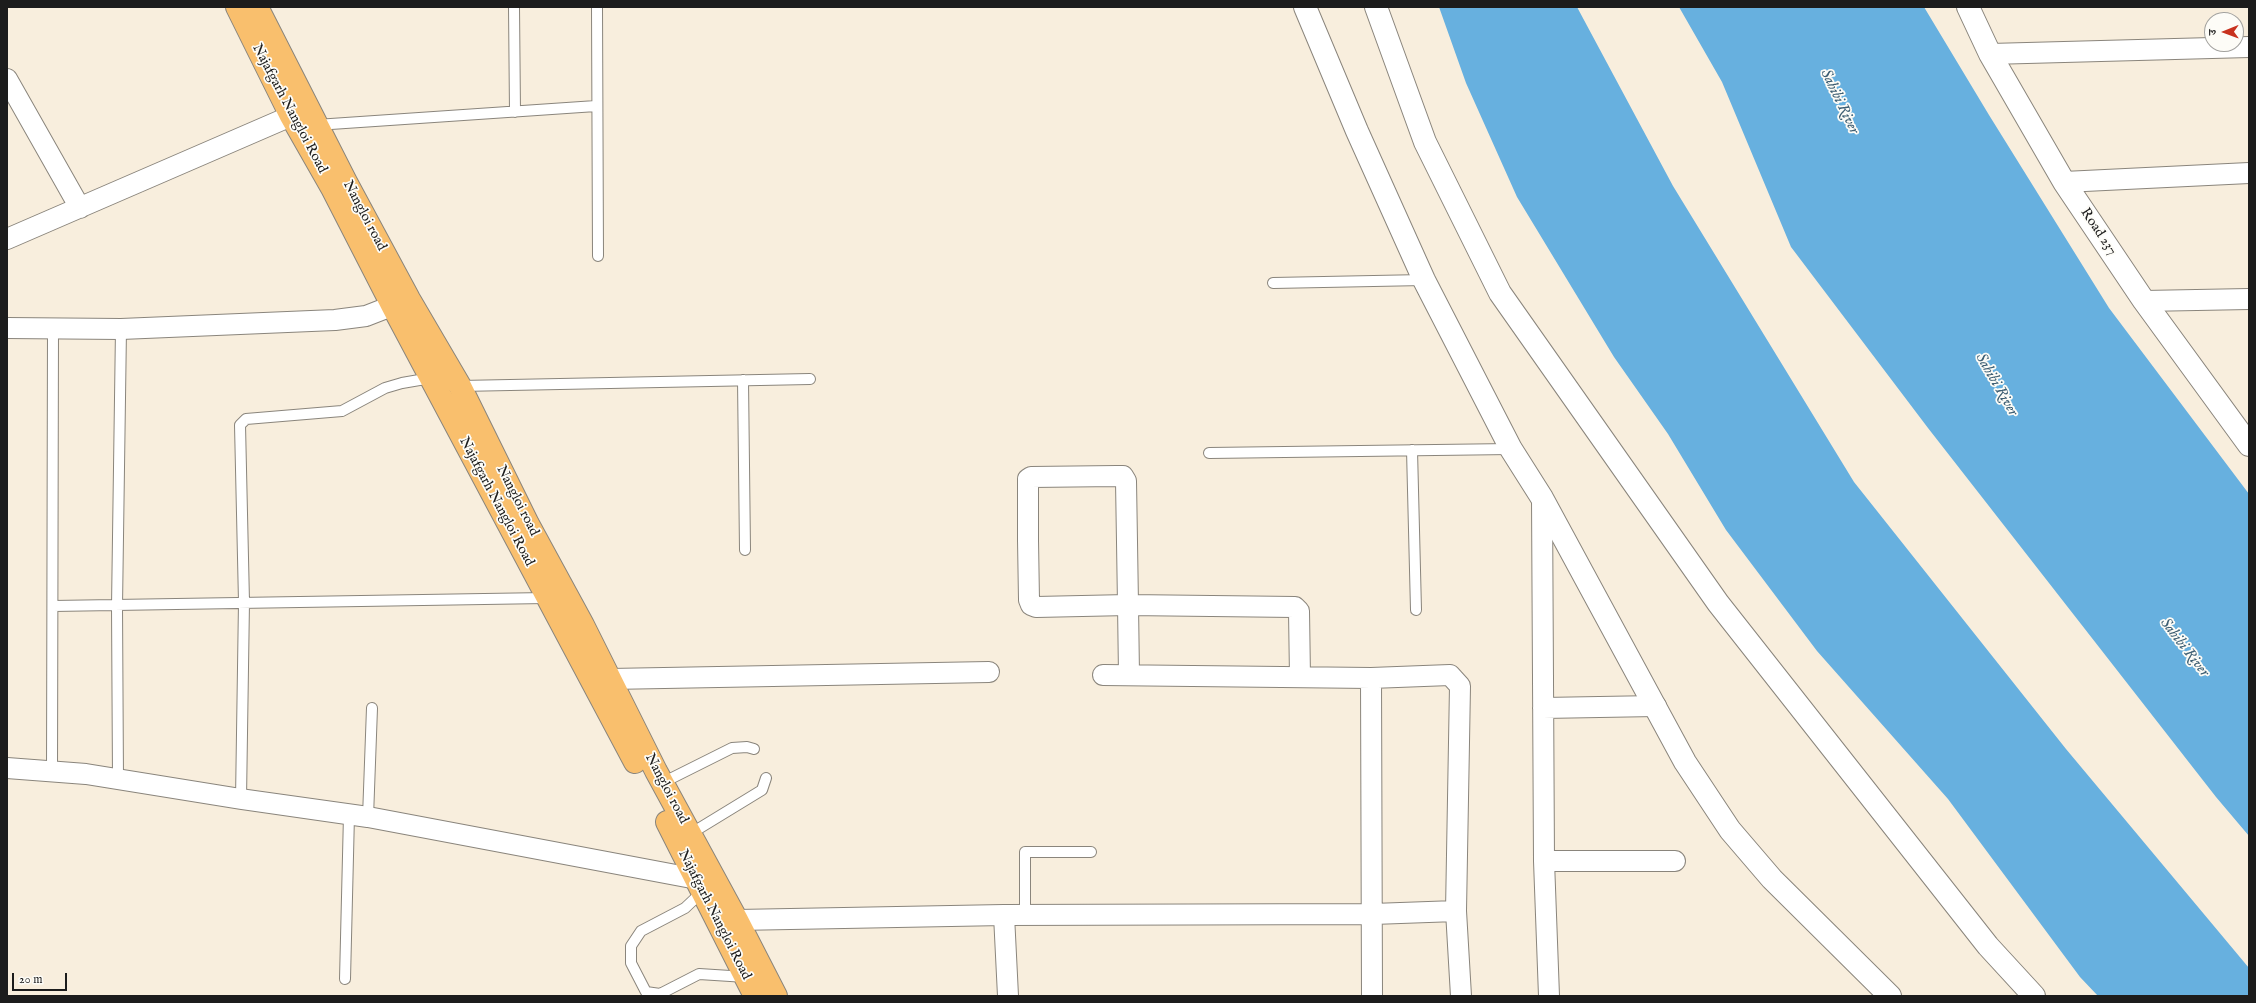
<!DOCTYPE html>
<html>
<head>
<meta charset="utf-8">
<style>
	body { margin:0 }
	#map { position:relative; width:2256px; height:1003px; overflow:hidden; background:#f8eedd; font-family:"IM FELL English","Noto Serif Devanagari",serif }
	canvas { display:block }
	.frame { position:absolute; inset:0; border:8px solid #1c1c1c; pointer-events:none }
	.north { position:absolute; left:2204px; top:12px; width:40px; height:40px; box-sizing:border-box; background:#fdfcf7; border:1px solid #a3a29f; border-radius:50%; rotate:269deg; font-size:11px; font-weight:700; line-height:16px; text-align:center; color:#1c1c1c }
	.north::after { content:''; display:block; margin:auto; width:14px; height:18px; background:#c8321e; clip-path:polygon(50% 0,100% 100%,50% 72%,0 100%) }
	.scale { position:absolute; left:12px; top:973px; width:55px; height:18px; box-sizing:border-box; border:2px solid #1c1c1c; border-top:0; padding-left:5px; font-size:12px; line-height:14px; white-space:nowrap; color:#1c1c1c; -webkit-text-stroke:3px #fdfcf7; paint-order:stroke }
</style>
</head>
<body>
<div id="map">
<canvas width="2256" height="1003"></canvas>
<div class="frame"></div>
<div class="north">उ</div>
<div class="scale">20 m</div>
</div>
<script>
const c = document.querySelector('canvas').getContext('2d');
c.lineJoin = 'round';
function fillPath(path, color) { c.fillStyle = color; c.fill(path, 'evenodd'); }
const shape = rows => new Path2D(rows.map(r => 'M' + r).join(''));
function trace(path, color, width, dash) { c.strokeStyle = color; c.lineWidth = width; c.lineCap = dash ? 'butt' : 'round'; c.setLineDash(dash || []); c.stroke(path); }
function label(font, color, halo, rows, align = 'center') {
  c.font = font + ' "IM FELL English",serif'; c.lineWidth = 3.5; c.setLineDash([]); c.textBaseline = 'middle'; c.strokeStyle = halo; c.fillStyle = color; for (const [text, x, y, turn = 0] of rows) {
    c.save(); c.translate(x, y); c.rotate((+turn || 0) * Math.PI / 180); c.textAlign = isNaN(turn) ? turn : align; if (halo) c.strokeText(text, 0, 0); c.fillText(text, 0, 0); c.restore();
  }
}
fillPath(shape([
	[1439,7,1577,7,1673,186,1854,482,2066,749,2249,968,2249,996,2098,996,2080,977,1948,799,1817,651,1726,530,1668,434,1614,357,1517,197,1466,83],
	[1679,7,1924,7,1989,115,2109,308,2249,494,2249,836,2216,797,1928,428,1791,247,1722,82]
]), '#67b0df');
const service = shape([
	[514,7,515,112],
	[597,7,598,256],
	[316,125,596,106],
	[1273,283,1424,280],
	[743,380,745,550],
	[460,386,810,379],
	[1412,450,1416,610],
	[1209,453,1511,449],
	[53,606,546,598],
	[52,771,53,328],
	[118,779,117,606,121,329],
	[662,783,732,748,747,747,754,749],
	[241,799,244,602,240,425,246,419,342,411,385,388,402,383,431,378],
	[368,817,372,708],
	[690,834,762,790,766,778],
	[703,891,685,908,641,931,631,946,631,963,646,992,660,994,699,974,746,977],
	[1025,915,1025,852,1091,852],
	[345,979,349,815]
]);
const minor = shape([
	[1990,54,2249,47],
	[7,79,80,208],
	[2064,182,2249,173],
	[7,239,291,116],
	[2144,301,2249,299],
	[7,328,121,329,335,320,366,316,407,300],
	[1542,498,1544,861,1549,996],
	[1103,675,1371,678,1450,675,1460,686,1456,911,1461,996],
	[1129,675,1128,605,1127,542,1126,481,1123,476,1117,476,1031,477,1028,479,1028,540,1029,600,1031,605,1036,607,1128,605,1295,607,1299,611,1300,677],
	[1371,678,1372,996],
	[610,679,989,672],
	[1543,708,1656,706],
	[7,768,86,774,241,799,368,817,697,879,708,874],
	[1544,861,1675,861],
	[1004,915,1373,914,1456,911],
	[737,920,1004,915,1008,996]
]);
const tertiary = shape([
	[1305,7,1357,131,1424,280,1511,449,1542,498,1685,762,1730,830,1772,879,1890,996],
	[1376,7,1425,142,1500,293,1718,603,1988,946,2034,996],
	[1968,7,1990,54,2064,182,2144,301,2249,445]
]);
const primary = shape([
	[237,7,291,116,332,188,393,307,635,762],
	[257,7,346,182,409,299,460,386,528,524,583,625,656,771,737,920,776,996],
	[667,822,755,996]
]);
trace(service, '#8a857c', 12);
trace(minor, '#8a857c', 22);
trace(tertiary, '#8a857c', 24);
trace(primary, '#8a857c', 24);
trace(service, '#fff', 10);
trace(minor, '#fff', 20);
trace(tertiary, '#fff', 22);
trace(primary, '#f9bf6d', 22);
label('14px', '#1c1c1c', '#fdfcf7', [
	["Najafgarh Nangloi Road",289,109,62],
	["Nangloi road",364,216,62],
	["Road 237",2098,232,56],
	["Nangloi road",517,501,63],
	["Najafgarh Nangloi Road",496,502,62],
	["Nangloi road",666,789,62],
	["Najafgarh Nangloi Road",714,915,63]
]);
label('italic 15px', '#3e5f74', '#fdfcf7', [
	["Sahibi River",1839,102,64],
	["Sahibi River",1996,385,60],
	["Sahibi River",2184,648,52]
]);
</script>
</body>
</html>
